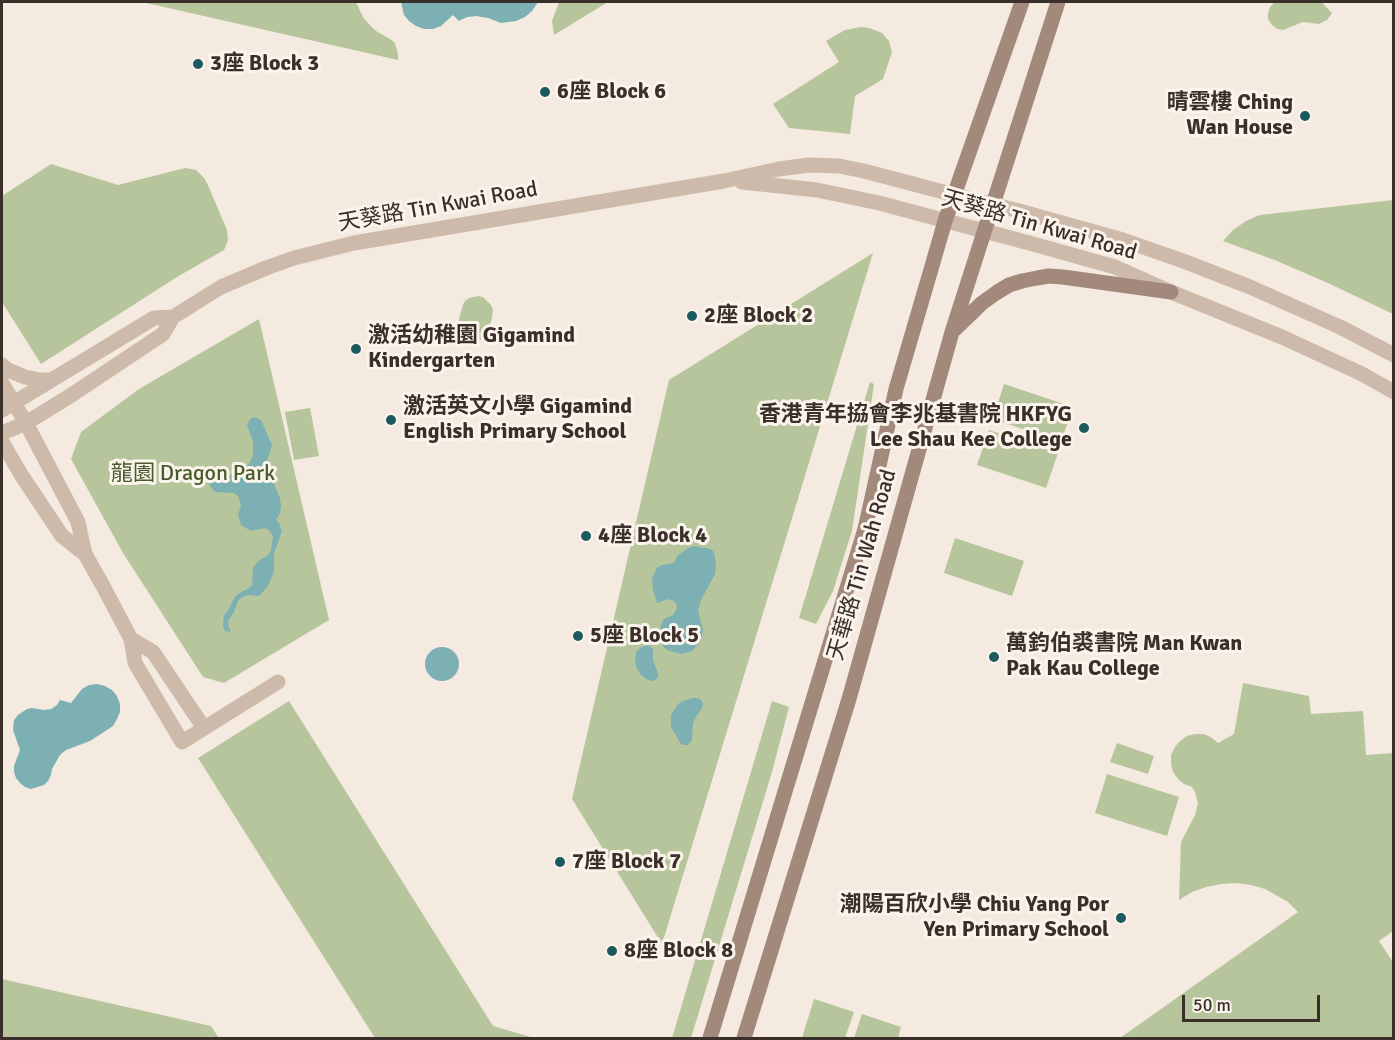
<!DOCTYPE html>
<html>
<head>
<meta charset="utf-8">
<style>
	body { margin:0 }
	#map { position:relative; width:1395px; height:1040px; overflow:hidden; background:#f4eadf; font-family:Signika,sans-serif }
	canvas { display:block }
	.frame { position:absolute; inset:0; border:3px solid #3b2f2a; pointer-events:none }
	.scale { position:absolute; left:1182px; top:995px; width:138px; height:27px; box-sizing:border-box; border:3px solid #3b2f2a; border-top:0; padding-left:8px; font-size:18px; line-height:21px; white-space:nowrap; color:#3b2f2a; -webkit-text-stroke:4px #fbf4ec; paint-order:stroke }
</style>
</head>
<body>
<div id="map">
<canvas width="1395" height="1040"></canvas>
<div class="frame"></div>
<div class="scale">50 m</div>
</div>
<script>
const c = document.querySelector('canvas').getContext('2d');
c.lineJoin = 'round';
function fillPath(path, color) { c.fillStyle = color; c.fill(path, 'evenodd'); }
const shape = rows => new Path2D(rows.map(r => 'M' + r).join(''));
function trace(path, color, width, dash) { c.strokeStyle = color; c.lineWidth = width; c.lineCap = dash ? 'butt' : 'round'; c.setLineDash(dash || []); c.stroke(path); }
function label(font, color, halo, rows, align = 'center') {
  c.font = font + ' Signika,"Noto Sans TC",sans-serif'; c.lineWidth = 6; c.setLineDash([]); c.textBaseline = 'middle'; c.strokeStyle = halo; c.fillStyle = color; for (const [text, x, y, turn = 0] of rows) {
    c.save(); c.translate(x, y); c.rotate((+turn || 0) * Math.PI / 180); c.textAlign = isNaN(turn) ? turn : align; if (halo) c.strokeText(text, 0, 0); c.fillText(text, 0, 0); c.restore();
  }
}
fillPath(shape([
	[142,2,356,2,363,17,369,24,376,31,390,39,395,43,398,54,398,60],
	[559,2,608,2,554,35,552,21],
	[1275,2,1322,2,1325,6,1332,13,1327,20,1319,24,1303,22,1283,30,1277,29,1272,25,1268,19,1268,13,1270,7],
	[861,27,869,28,882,33,889,41,892,52,883,79,855,96,850,134,789,128,773,104,839,62,826,41,845,30],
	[51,164,118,185,181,169,186,168,196,170,204,178,207,183,227,230,228,240,224,250,177,277,41,364,2,302,2,196],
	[1393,200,1393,314,1330,284,1277,261,1223,241,1233,230,1246,221,1260,215],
	[873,253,662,944,572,799,669,380],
	[478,296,483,297,491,305,493,310,492,318,490,325,484,337,481,340,473,342,465,338,462,335,459,318,463,305,465,301,469,298],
	[259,319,329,620,224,683,203,677,123,553,71,459,81,432,139,389],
	[870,382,874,384,852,531,833,591,816,624,799,618],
	[1004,384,1073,407,1061,442,993,419],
	[310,408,319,456,294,460,285,412],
	[989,430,1058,453,1046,488,977,465],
	[955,538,1024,561,1012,596,944,573],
	[1243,683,1309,696,1311,714,1363,711,1366,755,1393,753,1393,931,1379,941,1393,962,1393,1038,1120,1038,1298,912,1288,902,1265,889,1251,885,1236,883,1221,884,1206,887,1192,892,1179,900,1181,842,1195,815,1198,803,1195,792,1192,787,1184,784,1178,779,1173,772,1171,764,1171,755,1175,747,1180,741,1187,736,1195,734,1204,734,1212,738,1218,743,1234,734],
	[289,701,493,1026,534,1038,375,1038,198,758],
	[772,701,789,707,772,772,691,1038,672,1038],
	[1117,743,1154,756,1148,774,1110,762],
	[1107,774,1179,797,1167,836,1095,813],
	[2,979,211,1026,219,1038,2,1038],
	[814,999,854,1012,845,1038,802,1038],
	[862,1014,901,1027,898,1038,854,1038]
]), '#b7c59d');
fillPath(shape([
	[401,2,538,2,532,11,525,17,516,21,501,23,488,18,476,16,467,17,459,21,453,15,441,26,433,29,424,29,416,26,409,21,404,15],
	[254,417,261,420,272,445,266,464,266,471,269,479,274,484,280,498,281,506,280,513,276,520,279,523,282,531,274,553,274,571,268,586,259,596,248,595,241,598,238,601,234,612,228,621,229,628,231,632,225,631,223,625,224,615,229,609,234,598,238,594,249,588,252,585,253,568,258,561,267,556,271,551,273,536,269,530,265,528,251,531,241,525,238,515,241,505,238,496,234,493,215,492,210,486,210,480,213,475,219,473,225,476,240,472,246,468,250,462,253,455,253,441,247,425,250,419],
	[695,546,710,549,714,552,716,564,715,574,701,600,698,610,703,630,700,642,692,651,681,654,667,650,663,646,661,641,660,636,661,625,664,619,673,615,676,610,677,605,674,601,669,599,657,603,653,590,652,578,657,568,662,565,674,563,677,556,690,547],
	[648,645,653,649,653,660,658,673,658,678,652,681,648,680,641,675,637,669,635,662,636,652,641,647],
	'425 664a17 17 0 1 1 34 0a17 17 0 1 1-34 0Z',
	[97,684,105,686,112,690,117,696,120,704,120,712,117,719,113,726,90,741,66,750,60,755,52,769,51,775,48,781,44,785,31,789,25,787,20,783,16,778,14,772,14,766,20,750,13,730,14,720,18,715,27,709,32,708,44,710,51,709,57,705,60,700,71,703,82,689,89,685],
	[693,698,698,698,701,700,703,704,702,708,696,717,693,723,692,740,688,745,684,745,681,744,671,727,671,715,678,704,683,701]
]), '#7cb0b3');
trace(shape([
	[26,423,78,522,85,554,103,586,131,639,135,663,182,742,278,682],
	[2,442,22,476,62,536,85,554],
	[131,639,153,652,204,728]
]), '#cebaaa', 15);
trace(shape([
	[742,182,817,190,879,203,1033,244,1115,267,1171,292,1282,337,1362,374,1394,392],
	[2,365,8,370,25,377,40,380,52,380],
	[2,383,26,423],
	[2,410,154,318,173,317],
	[2,433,26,423,70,396,163,334,173,317,221,287,266,268,294,258,354,243,724,181,779,169,809,165,839,166,864,171,955,195,1023,212,1123,240,1186,262,1250,287,1340,327,1394,355]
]), '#cebaaa', 15);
trace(shape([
	[955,329,982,303,996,293,1009,285,1022,281,1037,278,1049,276,1063,277,1171,292],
	[710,1038,865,529,896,389,932,266,945,221,1022,2],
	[744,1038,849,699,952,332,1058,2]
]), '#a2897b', 15);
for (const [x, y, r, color] of [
	[198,64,6,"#1c5a5f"],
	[545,92,6,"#1c5a5f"],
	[1305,116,6,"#1c5a5f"],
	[692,316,6,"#1c5a5f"],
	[356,349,6,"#1c5a5f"],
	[391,420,6,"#1c5a5f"],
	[1084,428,6,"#1c5a5f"],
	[586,536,6,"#1c5a5f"],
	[578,636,6,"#1c5a5f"],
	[994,657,6,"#1c5a5f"],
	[560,862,6,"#1c5a5f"],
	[1121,918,6,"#1c5a5f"],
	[612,951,6,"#1c5a5f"]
]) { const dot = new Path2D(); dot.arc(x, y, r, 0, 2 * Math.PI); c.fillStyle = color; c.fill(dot); trace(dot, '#fbf4ec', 2); }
label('bold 22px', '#3b2f2a', '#fbf4ec', [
	["3座 Block 3",210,64],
	["6座 Block 6",557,92],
	["晴雲樓 Ching",1293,103,"right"],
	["Wan House",1293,128,"right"],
	["2座 Block 2",704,316],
	["激活幼稚園 Gigamind",368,336],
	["Kindergarten",368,361],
	["激活英文小學 Gigamind",403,407],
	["English Primary School",403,432],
	["香港青年拹會李兆基書院 HKFYG",1072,415,"right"],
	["Lee Shau Kee College",1072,440,"right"],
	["4座 Block 4",598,536],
	["5座 Block 5",590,636],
	["萬鈞伯裘書院 Man Kwan",1006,644],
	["Pak Kau College",1006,669],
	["7座 Block 7",572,862],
	["潮陽百欣小學 Chiu Yang Por",1109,905,"right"],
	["Yen Primary School",1109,930,"right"],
	["8座 Block 8",624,951]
], 'left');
label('22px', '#3b2f2a', '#fbf4ec', [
	["天葵路 Tin Kwai Road",438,207,-10],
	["天葵路 Tin Kwai Road",1039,226,16],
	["天華路 Tin Wah Road",863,565,-74]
]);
label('22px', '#495a2c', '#fbf4ec', [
	["龍園 Dragon Park",193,474]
]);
</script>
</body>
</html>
